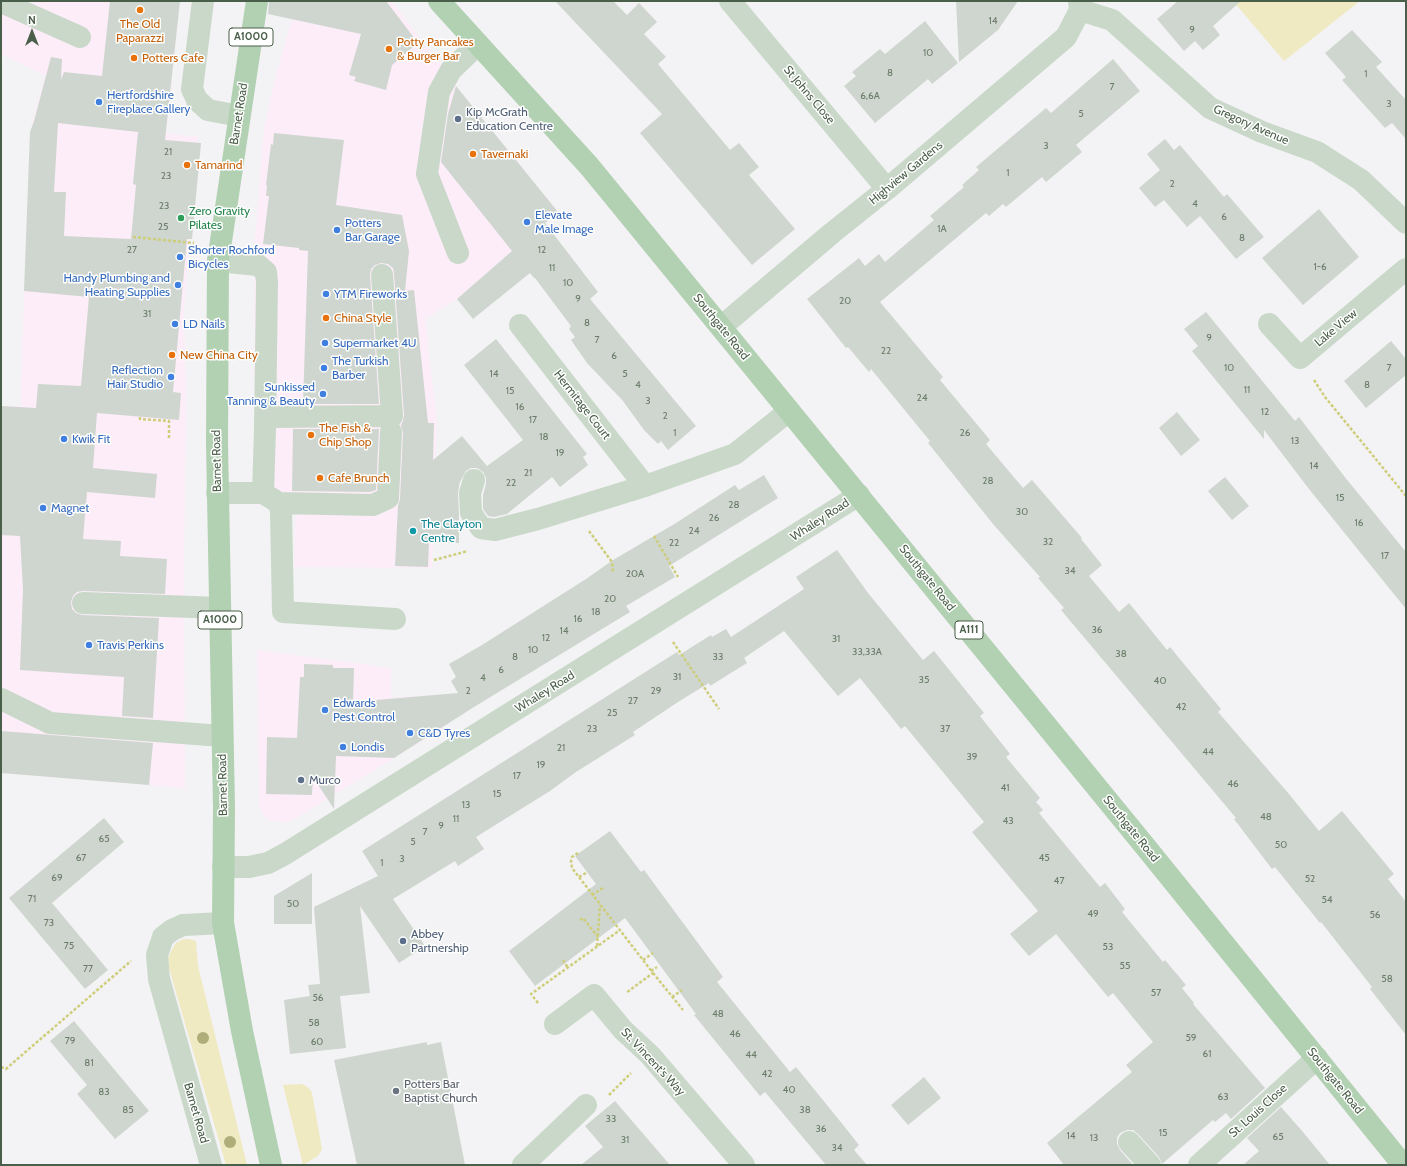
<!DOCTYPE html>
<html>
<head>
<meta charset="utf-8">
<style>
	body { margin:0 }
	#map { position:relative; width:1407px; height:1166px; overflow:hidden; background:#f3f2f4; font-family:Cabin,sans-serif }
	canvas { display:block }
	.frame { position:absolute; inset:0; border:2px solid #4a5f49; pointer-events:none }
	.north { position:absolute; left:12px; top:12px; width:40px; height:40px; -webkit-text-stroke:3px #fff; paint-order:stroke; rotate:0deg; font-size:11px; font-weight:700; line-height:16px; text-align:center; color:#4a5f49 }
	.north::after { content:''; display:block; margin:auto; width:14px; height:18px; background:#4a5f49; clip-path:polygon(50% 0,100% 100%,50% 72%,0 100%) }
</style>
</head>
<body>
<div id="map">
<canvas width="1407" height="1166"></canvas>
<div class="frame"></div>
<div class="north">N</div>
</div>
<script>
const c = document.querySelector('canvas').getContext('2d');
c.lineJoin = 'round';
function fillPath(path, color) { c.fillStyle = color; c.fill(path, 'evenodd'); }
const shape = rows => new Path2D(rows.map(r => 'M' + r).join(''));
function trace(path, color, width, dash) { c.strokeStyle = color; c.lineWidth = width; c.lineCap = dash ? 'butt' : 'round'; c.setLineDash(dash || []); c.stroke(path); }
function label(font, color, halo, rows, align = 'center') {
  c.font = font + ' Cabin,sans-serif'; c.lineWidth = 3; c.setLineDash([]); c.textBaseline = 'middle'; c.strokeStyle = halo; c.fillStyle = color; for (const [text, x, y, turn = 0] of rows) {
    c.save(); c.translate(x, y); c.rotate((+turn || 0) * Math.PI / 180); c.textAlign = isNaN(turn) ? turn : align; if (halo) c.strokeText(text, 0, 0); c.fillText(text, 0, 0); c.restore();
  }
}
fillPath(shape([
	[1,1,180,1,166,133,198,137,184,308,186,399,184,570,185,788,1,773,1,406,21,406,22,354,30,132,45,75,1,54],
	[297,1,391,1,441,64,456,86,558,212,457,299,425,319,437,420,432,568,294,567,296,507,255,505,254,374,255,241,264,128,276,75],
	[257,650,391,668,391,698,427,695,446,726,298,817,289,822,270,821,263,815,259,806]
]), '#fcedf9');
fillPath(shape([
	[1233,1,1360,1,1284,61],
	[183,939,190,939,196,941,198,966,247,1165,226,1165,169,968,168,959,171,951,176,943],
	[302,1084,309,1088,312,1093,322,1149,318,1156,303,1165,283,1085]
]), '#f0eac2');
fillPath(shape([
	[110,1,180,1,165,140,201,143,192,239,187,239,173,392,181,393,179,420,97,413,93,468,157,474,155,498,87,492,83,539,121,541,120,556,167,559,165,594,83,591,77,592,73,596,71,602,72,609,76,613,82,615,159,618,153,718,122,716,124,677,20,670,23,589,20,536,1,535,1,406,36,408,38,384,81,386,89,297,24,291,30,132,34,121,51,57,62,59,61,80,64,72,102,76],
	[58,123,138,132,133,184,136,185,131,239,64,236,66,192,54,192],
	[269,1,386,1,418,43,392,65,386,90,354,81,356,77,349,75,361,34,268,14],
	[555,1,613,1,627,15,639,3,657,22,644,34,666,57,658,64,730,150,739,143,759,167,749,175,795,229,752,265,640,133,662,114],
	[956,1,1018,1,998,30,959,62],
	[1178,1,1241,1,1213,26,1220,35,1203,50,1195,41,1184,51,1157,19],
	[925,21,958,63,932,84,928,79,875,123,844,86,856,76,852,72,880,49,885,54],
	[1352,30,1382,62,1376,67,1406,100,1406,139,1392,123,1385,128,1342,80,1346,77,1325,53],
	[1113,59,1140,91,1076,145,1082,152,1046,182,1042,177,1006,207,1003,204,989,216,986,213,880,302,943,377,940,380,990,440,986,444,1023,488,1032,480,1082,538,1081,539,1102,565,1089,576,1119,612,1129,603,1167,650,1170,647,1221,709,1218,712,1289,794,1319,831,1342,811,1394,874,1388,879,1406,902,1406,1035,1370,989,1372,987,1321,922,1320,923,1275,867,1272,869,1234,819,1236,818,1061,610,1064,608,1038,578,1040,577,993,524,928,443,930,441,871,369,869,372,848,347,846,348,807,299,859,258,865,266,879,254,885,262,934,220,930,216,964,187,962,185,979,170,976,167,1046,108,1051,113],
	[456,86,558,212,545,223,598,292,590,299,696,426,668,450,661,441,658,444,644,430,623,401,587,363,571,340,575,337,569,329,571,326,535,278,534,278,530,273,473,319,457,299,512,251,441,162,448,114],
	[274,133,344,140,336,205,402,215,409,251,405,291,414,290,428,423,434,423,433,460,462,436,487,466,523,440,464,365,496,339,587,454,583,457,588,465,560,487,552,477,507,514,494,517,488,516,483,509,483,495,486,484,486,478,483,472,477,468,471,468,466,471,460,482,460,480,458,493,459,515,459,543,429,543,428,567,395,566,398,506,400,499,403,433,401,425,403,421,404,415,394,274,393,268,388,264,381,263,375,265,371,269,370,275,379,404,303,404,308,251,299,250,299,248,263,244,269,196,266,196,267,185,266,185,271,144,273,145],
	[1165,139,1174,150,1180,145,1224,197,1227,194,1264,237,1236,259,1200,216,1187,227,1164,200,1155,207,1139,188,1160,170,1147,154],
	[1319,209,1359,257,1303,305,1262,258],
	[1206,312,1295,421,1299,417,1344,476,1406,552,1406,609,1309,489,1264,430,1264,439,1192,351,1198,346,1184,329],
	[1391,341,1406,359,1406,375,1366,408,1344,381],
	[1177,412,1200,440,1181,456,1159,428],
	[293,429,379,429,376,490,370,492,292,491],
	[764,475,778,498,669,566,675,577,626,606,630,612,474,707,394,758,336,756,334,809,313,777,312,795,266,794,267,737,297,738,300,677,304,677,304,664,333,665,333,668,354,668,353,702,458,693,451,681,456,677,449,664,482,645,586,579,613,560,676,523,735,485,739,490],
	[1225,477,1249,506,1232,520,1208,491],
	[837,550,868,593,923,660,934,651,984,713,980,716,1010,754,1006,757,1040,798,1036,802,1043,810,1039,813,1100,887,1105,883,1125,909,1122,912,1163,962,1165,960,1186,985,1182,988,1194,1003,1193,1004,1265,1088,1231,1119,1226,1113,1215,1122,1213,1120,1162,1164,1159,1157,1138,1134,1133,1130,1127,1130,1120,1133,1117,1138,1117,1144,1120,1150,1133,1165,1064,1165,1047,1143,1132,1072,1126,1065,1153,1042,1113,993,1108,997,1056,934,1029,956,1010,934,1038,911,972,832,984,822,905,726,901,729,860,678,838,696,784,631,744,658,747,663,710,686,709,683,678,702,633,732,635,735,576,772,550,791,476,837,484,849,458,866,455,861,393,899,425,946,399,963,360,906,370,993,340,996,346,1048,290,1054,284,1000,310,996,308,985,320,984,314,907,378,876,362,851,677,652,679,655,711,635,712,637,726,629,731,637,804,589,796,577],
	[1,731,153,743,149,785,1,773],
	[104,818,124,842,52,903,108,970,85,989,9,898],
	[610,831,641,872,644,870,723,977,717,982,790,1072,796,1067,844,1126,859,1145,854,1150,867,1165,826,1165,765,1092,760,1096,694,1015,696,1014,625,918,535,986,509,951,596,884,575,856],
	[312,873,312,924,274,924,274,896],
	[74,1021,149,1111,115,1139,77,1094,87,1085,50,1041],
	[427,1042,427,1045,441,1042,465,1165,357,1165,334,1060],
	[924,1077,941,1098,908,1125,891,1105],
	[615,1101,670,1165,581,1165,603,1147,585,1126],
	[1281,1107,1303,1132,1330,1165,1243,1165,1259,1151,1247,1138]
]), '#cfd6cf');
trace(shape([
	[133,237,194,243],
	[1314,380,1325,397,1406,496],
	[140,417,140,419,169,421,169,440],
	[589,531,612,562,613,572],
	[654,536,678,577],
	[434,560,468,551],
	[673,642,719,709],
	[578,853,572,857,571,861,572,868,653,973,626,993],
	[579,877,586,873],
	[592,895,603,888],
	[580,920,583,918,598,937],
	[597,946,600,905],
	[563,960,568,968],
	[643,960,653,953],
	[651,971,657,967],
	[653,973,683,1010],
	[672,997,682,990],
	[538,1003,531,994,620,930],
	[1,1067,6,1069,15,1061,131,961],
	[609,1095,631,1073]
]), '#cece7a', 2.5, [3, 2]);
trace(shape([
	[203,1,192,89,197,100,208,110,239,116],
	[730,1,887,189],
	[1,2,80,37],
	[1080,10,1112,20,1210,108,1262,132,1317,152,1361,180,1406,223],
	[458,253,427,174,439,92,451,70,478,44],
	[1269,324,1300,358,1406,269],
	[520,325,645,486,735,454,789,411],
	[721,327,832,233,887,189,1066,37,1080,10,1079,1],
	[265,417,392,416,382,275],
	[474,480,470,493,471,513,481,528,495,530,538,519,645,486],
	[217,493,263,493,265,429,267,282,266,272,258,265,218,261],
	[263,493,279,503,281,511,283,612,395,619],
	[279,503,373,505,388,498,391,432],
	[83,603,220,608],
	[1,699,50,723,222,736],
	[223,867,249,867,268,863,285,854,859,495],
	[555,1024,594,995,623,1030,650,1055,744,1165],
	[1129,1142,1150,1165],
	[211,1165,159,979,157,955,163,937,172,930,183,925,223,923],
	[523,1165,586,1105],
	[1199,1165,1317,1058]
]), '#c9d8c9', 22);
trace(shape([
	[257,1,218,261,217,443,224,808,223,923,242,1031,271,1165],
	[439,1,589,166,612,194,1144,845,1403,1165]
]), '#b2d0b2', 22);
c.fillStyle = '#afae7b';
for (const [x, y] of [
	[203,1038],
	[230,1142]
]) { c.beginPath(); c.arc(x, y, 6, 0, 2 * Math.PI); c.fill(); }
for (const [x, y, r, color] of [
	[140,10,4,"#e8710a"],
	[389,49,4,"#e8710a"],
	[134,58,4,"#e8710a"],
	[99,102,4,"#3f7fe0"],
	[458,119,4,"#5c6f8a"],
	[473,154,4,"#e8710a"],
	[187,165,4,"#e8710a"],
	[181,218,4,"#2e9e5b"],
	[527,222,4,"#3f7fe0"],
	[337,230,4,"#3f7fe0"],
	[180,257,4,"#3f7fe0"],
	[178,285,4,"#3f7fe0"],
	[326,294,4,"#3f7fe0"],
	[326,318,4,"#e8710a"],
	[175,324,4,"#3f7fe0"],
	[325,343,4,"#3f7fe0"],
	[172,355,4,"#e8710a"],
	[324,368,4,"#3f7fe0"],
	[171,377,4,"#3f7fe0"],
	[323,394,4,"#3f7fe0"],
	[311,435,4,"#e8710a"],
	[64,439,4,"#3f7fe0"],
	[320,478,4,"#e8710a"],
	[43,508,4,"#3f7fe0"],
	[413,531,4,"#0f9aa8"],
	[89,645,4,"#3f7fe0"],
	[325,710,4,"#3f7fe0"],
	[410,733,4,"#3f7fe0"],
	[343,747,4,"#3f7fe0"],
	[301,780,4,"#5c6f8a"],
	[403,941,4,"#5c6f8a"],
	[396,1091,4,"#6b7280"]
]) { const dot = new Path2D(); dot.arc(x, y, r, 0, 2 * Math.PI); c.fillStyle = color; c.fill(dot); trace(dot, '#fff', 1.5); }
label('10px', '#6b7d6a', null, [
	["14",993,21],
	["9",1192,30],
	["10",928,53],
	["8",890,73],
	["1",1366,74],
	["7",1112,87],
	["6,6A",870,96],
	["3",1389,104],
	["5",1081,114],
	["3",1046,146],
	["21",168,152],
	["1",1008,173],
	["23",166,176],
	["2",1172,184],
	["4",1195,204],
	["23",164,206],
	["6",1224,217],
	["25",163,227],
	["1A",942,229],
	["8",1242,238],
	["27",132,250],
	["12",542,250],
	["1-6",1320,267],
	["11",552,268],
	["10",568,283],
	["9",578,299],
	["20",845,301],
	["31",147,314],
	["8",587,323],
	["9",1209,338],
	["7",597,340],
	["22",886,351],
	["6",614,356],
	["10",1229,368],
	["7",1389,368],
	["14",494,374],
	["5",625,374],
	["4",638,385],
	["8",1367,385],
	["11",1247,390],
	["15",510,391],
	["24",922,398],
	["3",648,401],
	["16",520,407],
	["12",1265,412],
	["2",665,416],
	["17",533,420],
	["1",675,433],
	["26",965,433],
	["18",544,437],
	["13",1295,441],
	["19",560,453],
	["14",1314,466],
	["21",528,473],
	["28",988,481],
	["22",511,483],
	["15",1340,498],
	["28",734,505],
	["30",1022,512],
	["26",714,518],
	["16",1359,523],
	["24",694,531],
	["32",1048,542],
	["22",674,543],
	["17",1385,556],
	["34",1070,571],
	["20A",635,574],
	["20",610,599],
	["18",596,612],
	["16",578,619],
	["36",1097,630],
	["14",564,631],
	["12",546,638],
	["31",836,639],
	["10",533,650],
	["33,33A",867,652],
	["38",1121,654],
	["8",515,657],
	["33",718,657],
	["6",501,670],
	["31",677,677],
	["4",483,678],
	["35",924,680],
	["40",1160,681],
	["2",468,691],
	["29",656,691],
	["27",633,701],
	["42",1181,707],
	["25",612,713],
	["23",592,729],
	["37",945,729],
	["21",561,748],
	["44",1208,752],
	["39",972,757],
	["19",541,765],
	["17",517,776],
	["46",1233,784],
	["41",1005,788],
	["15",497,794],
	["13",466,805],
	["48",1266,817],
	["11",456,819],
	["43",1008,821],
	["9",441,826],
	["7",425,832],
	["65",104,839],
	["5",413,842],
	["50",1281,845],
	["67",81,858],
	["45",1044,858],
	["3",402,859],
	["1",382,863],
	["69",57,878],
	["52",1310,879],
	["47",1059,881],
	["71",32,899],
	["54",1327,900],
	["50",293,904],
	["49",1093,914],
	["56",1375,915],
	["73",49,923],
	["75",69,946],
	["53",1108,947],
	["55",1125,966],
	["77",88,969],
	["58",1387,979],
	["57",1156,993],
	["56",318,998],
	["48",718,1014],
	["58",314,1023],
	["46",735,1034],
	["59",1191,1038],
	["79",70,1041],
	["60",317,1042],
	["61",1207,1054],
	["44",751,1055],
	["81",89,1063],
	["42",767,1074],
	["40",789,1090],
	["83",104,1092],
	["63",1223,1097],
	["85",128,1110],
	["38",805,1110],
	["33",611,1119],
	["36",821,1129],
	["15",1163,1133],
	["14",1071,1136],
	["65",1278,1137],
	["13",1094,1138],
	["31",625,1140],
	["34",837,1148]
]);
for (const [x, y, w] of [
	[251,37,44],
	[220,620,44],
	[969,630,28]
]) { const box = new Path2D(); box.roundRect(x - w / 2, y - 9, w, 18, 3); c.fillStyle = '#fff'; c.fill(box); trace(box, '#4a5f49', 1); }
label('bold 11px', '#4a5f49', null, [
	["A1000",251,37],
	["A1000",220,620],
	["A111",969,630]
]);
label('12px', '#c56008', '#fff', [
	["The Old",140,24,"center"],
	["Paparazzi",140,38,"center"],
	["Potty Pancakes",397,42],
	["& Burger Bar",397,56],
	["Potters Cafe",142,58],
	["Tavernaki",481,154],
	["Tamarind",195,165],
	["China Style",334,318],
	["New China City",180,355],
	["The Fish &",319,428],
	["Chip Shop",319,442],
	["Cafe Brunch",328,478]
], 'left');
label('12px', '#366cbe', '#fff', [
	["Hertfordshire",107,95],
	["Fireplace Gallery",107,109],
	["Elevate",535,215],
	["Male Image",535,229],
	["Potters",345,223],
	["Bar Garage",345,237],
	["Shorter Rochford",188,250],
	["Bicycles",188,264],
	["Handy Plumbing and",170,278,"right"],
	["Heating Supplies",170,292,"right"],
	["YTM Fireworks",334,294],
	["LD Nails",183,324],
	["Supermarket 4U",333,343],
	["The Turkish",332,361],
	["Barber",332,375],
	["Reflection",163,370,"right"],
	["Hair Studio",163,384,"right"],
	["Sunkissed",315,387,"right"],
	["Tanning & Beauty",315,401,"right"],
	["Kwik Fit",72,439],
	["Magnet",51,508],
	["Travis Perkins",97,645],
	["Edwards",333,703],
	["Pest Control",333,717],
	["C&D Tyres",418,733],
	["Londis",351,747]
], 'left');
label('12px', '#4a5f49', '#fff', [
	["St Johns Close",809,95,50],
	["Barnet Road",239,114,-81],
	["Gregory Avenue",1251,125,24],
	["Highview Gardens",906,173,-40],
	["Southgate Road",721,327,51],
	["Lake View",1336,328,-40],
	["Hermitage Court",582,405,52],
	["Barnet Road",217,461,-91],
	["Whaley Road",820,520,-33],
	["Southgate Road",927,578,51],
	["Whaley Road",545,692,-32],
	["Barnet Road",223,785,-91],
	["Southgate Road",1131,829,51],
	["St. Vincent's Way",653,1062,47],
	["Southgate Road",1335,1081,51],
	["St. Louis Close",1258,1111,-42],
	["Barnet Road",196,1113,74]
]);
label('12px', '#4e5e75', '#fff', [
	["Kip McGrath",466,112],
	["Education Centre",466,126],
	["Murco",309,780],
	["Abbey",411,934],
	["Partnership",411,948]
], 'left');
label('12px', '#27864d', '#fff', [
	["Zero Gravity",189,211],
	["Pilates",189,225]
], 'left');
label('12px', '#0d838f', '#fff', [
	["The Clayton",421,524],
	["Centre",421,538]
], 'left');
label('12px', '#5b616d', '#fff', [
	["Potters Bar",404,1084],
	["Baptist Church",404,1098]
], 'left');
</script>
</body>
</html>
